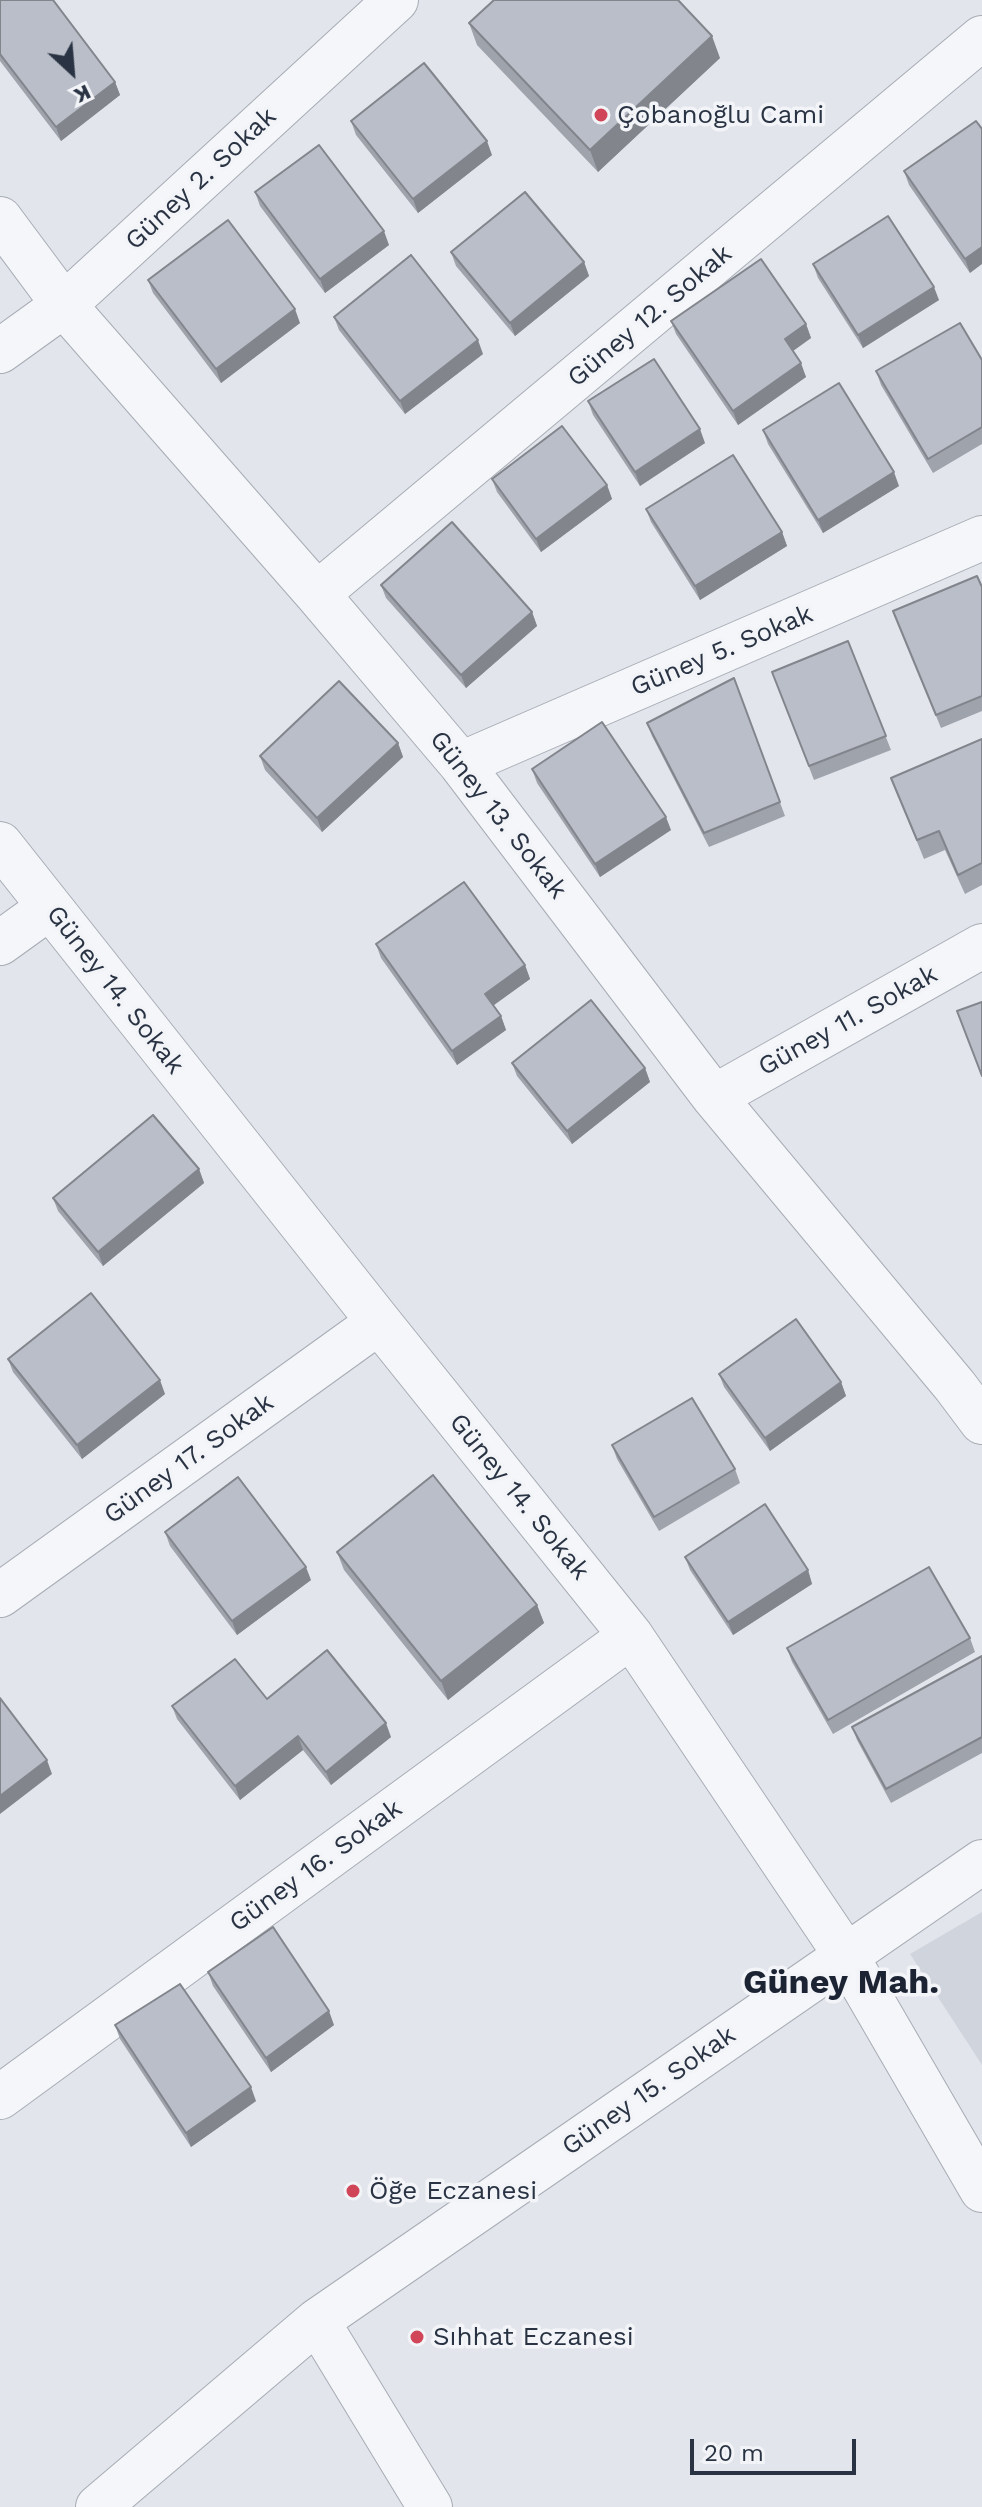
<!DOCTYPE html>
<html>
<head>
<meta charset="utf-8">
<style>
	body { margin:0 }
	#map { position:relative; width:982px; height:2507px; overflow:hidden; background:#e2e5eb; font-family:"Work Sans",sans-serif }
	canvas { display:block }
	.north { position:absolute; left:32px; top:32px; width:80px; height:80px; -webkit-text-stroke:6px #f2f4f8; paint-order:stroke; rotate:154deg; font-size:22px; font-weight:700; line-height:32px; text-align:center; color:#293343 }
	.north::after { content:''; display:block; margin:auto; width:28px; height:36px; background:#293343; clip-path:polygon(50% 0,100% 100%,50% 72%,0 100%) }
	.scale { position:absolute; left:690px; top:2439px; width:166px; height:36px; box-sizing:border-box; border:4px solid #293343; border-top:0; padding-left:10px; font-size:24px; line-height:28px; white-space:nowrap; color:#293343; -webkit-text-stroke:6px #f2f4f8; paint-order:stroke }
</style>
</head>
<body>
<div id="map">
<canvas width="982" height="2507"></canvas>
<div class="north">K</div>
<div class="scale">20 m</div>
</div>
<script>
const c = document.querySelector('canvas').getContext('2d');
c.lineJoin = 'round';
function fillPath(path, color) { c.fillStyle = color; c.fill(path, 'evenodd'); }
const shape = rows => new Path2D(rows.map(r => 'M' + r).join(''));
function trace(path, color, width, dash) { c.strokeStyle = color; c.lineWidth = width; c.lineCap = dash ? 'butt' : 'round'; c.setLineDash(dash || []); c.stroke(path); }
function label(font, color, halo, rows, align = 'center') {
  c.font = font + ' "Work Sans",sans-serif'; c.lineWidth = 7; c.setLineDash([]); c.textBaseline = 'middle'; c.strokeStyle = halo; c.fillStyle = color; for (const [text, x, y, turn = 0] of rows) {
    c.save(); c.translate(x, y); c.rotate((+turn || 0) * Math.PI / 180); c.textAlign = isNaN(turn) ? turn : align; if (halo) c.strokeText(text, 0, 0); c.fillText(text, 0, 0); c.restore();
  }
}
fillPath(shape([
	[982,1912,982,2065,910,1954]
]), '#d0d4dd');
const minor = shape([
	[0,219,64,305,317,594,461,764,714,1097,955,1386,982,1422],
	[0,351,64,305,396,0],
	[317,594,982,38],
	[461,764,982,538],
	[0,844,379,1322,631,1636,845,1954,982,2190],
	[0,943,50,907],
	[714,1097,982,946],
	[0,1595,379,1322],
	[0,2097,631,1636],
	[317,2321,430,2507],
	[98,2507,317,2321,982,1862]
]);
trace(minor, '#a7acb5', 46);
trace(minor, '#f5f6f9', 44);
fillPath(shape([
	[0,0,115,82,120,95,61,141,0,61],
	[469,23,720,58,598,172,477,45],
	[351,121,492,155,418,213,356,135],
	[976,121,970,273,909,185,904,171],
	[255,192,389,245,325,293,260,206],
	[451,252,584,262,589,276,515,336,456,266],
	[813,264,939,300,863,348,818,278],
	[148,280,300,323,221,383,153,293],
	[334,317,483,354,405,414,339,330],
	[671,321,806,324,811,338,793,351,806,377,738,425,676,334],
	[982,360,982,444,933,473,881,385,876,371],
	[588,401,705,443,640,486,593,415],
	[763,430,899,486,823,533,768,444],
	[492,479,607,485,612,499,541,552,497,492],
	[646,509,782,532,787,546,700,600,651,522],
	[381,585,532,612,537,626,466,688,386,598],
	[982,587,982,711,941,728,893,611],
	[848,641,891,750,814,780,772,672],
	[734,678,785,816,709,847,652,736,647,723],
	[982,739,982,885,965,894,945,850,924,859,891,778],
	[398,743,403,757,322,832,265,770,260,756],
	[532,769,671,830,600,877,537,783],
	[376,944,525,965,530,979,493,1005,501,1016,506,1030,457,1065,381,958],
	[512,1063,645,1068,650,1082,572,1144,517,1076],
	[199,1169,204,1183,103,1266,58,1211,53,1198],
	[8,1359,165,1394,82,1459,13,1372],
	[719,1374,841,1382,846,1396,770,1451,724,1387],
	[612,1445,735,1469,740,1483,659,1531,617,1459],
	[165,1532,311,1580,237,1635,170,1546],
	[337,1552,537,1605,544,1623,448,1700,344,1570],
	[685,1557,808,1570,812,1584,733,1635,690,1570],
	[970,1638,975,1652,833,1734,792,1662,787,1648],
	[982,1656,982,1753,891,1803,857,1740,852,1727],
	[267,1699,391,1737,331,1785,303,1750,240,1800,177,1719,172,1706],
	[208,1972,334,2025,271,2072,213,1986],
	[115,2025,256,2101,191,2147,120,2039]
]), '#9fa3ac');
fillPath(shape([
	[712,36,720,58,598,172,590,150],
	[115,82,120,95,61,141,56,127],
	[487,141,492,155,418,213,413,199],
	[384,231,389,245,325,293,320,279],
	[982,247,982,264,970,273,965,259],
	[584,262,589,276,515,336,510,323],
	[934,287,939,300,863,348,858,335],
	[295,309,300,323,221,383,216,369],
	[806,324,811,338,790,353,785,339],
	[478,340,483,354,405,414,400,401],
	[801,363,806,377,738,425,733,411],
	[700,429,705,443,640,486,635,472],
	[894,472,899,486,823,533,818,520],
	[607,485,612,499,541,552,536,539],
	[782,532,787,546,700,600,695,586],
	[532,612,537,626,466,688,461,675],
	[398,743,403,757,322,832,317,818],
	[666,817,671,830,600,877,595,864],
	[525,965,530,979,490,1008,485,994],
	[501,1016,506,1030,457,1065,452,1051],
	[645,1068,650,1082,572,1144,567,1131],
	[199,1169,204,1183,103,1266,98,1252],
	[160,1380,165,1394,82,1459,77,1445],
	[841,1382,846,1396,770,1451,765,1438],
	[306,1567,311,1580,237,1635,232,1621],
	[808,1570,812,1584,733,1635,728,1622],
	[537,1605,544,1623,448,1700,441,1681],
	[386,1723,391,1737,331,1785,326,1772],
	[298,1736,303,1750,240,1800,235,1786],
	[47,1760,52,1774,0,1814,0,1796],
	[329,2011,334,2025,271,2072,266,2058],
	[251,2087,256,2101,191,2147,186,2133]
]), '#82858c');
const building = shape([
	[0,0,53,0,115,82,56,127,0,54,0,0],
	[494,0,678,0,712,36,590,150,469,23,494,0],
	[424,63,487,141,413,199,351,121,424,63],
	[976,121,982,129,982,247,965,259,904,171,976,121],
	[319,145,384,231,320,279,255,192,319,145],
	[525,192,584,262,510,323,451,252,525,192],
	[888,216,934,287,858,335,813,264,888,216],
	[228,220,295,309,216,369,148,280,228,220],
	[411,255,478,340,400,401,334,317,411,255],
	[761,259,806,324,785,339,801,363,733,411,671,321,761,259],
	[960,323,982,360,982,427,928,459,876,371,960,323],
	[654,359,700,429,635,472,588,401,654,359],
	[839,383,894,472,818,520,763,430,839,383],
	[562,426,607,485,536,539,492,479,562,426],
	[733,455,782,532,695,586,646,509,733,455],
	[452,522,532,612,461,675,381,585,452,522],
	[977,576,982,587,982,696,936,715,893,611,977,576],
	[848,641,886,736,809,766,772,672,848,641],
	[734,678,780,802,704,833,647,723,734,678],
	[339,681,398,743,317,818,260,756,339,681],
	[602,722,666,817,595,864,532,769,602,722],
	[982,739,982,863,958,875,939,831,917,840,891,778,982,739],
	[464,882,525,965,485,994,501,1016,452,1051,376,944,464,882],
	[591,1000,645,1068,567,1131,512,1063,591,1000],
	[982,1002,982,1076,957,1011,982,1002],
	[153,1115,199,1169,98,1252,53,1198,153,1115],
	[91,1293,160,1380,77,1445,8,1359,91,1293],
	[796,1319,841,1382,765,1438,719,1374,796,1319],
	[692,1398,735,1469,654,1517,612,1445,692,1398],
	[433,1475,537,1605,441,1681,337,1552,433,1475],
	[238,1477,306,1567,232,1621,165,1532,238,1477],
	[765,1504,808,1570,728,1622,685,1557,765,1504],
	[929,1567,970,1638,828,1720,787,1648,929,1567],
	[327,1650,386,1723,326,1772,298,1736,235,1786,172,1706,235,1659,267,1699,327,1650],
	[982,1656,982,1737,886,1789,852,1727,982,1656],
	[0,1698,47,1760,0,1796,0,1698],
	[273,1927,329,2011,266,2058,208,1972,273,1927],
	[180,1984,251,2087,186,2133,115,2025,180,1984]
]);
fillPath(building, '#b9bec8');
trace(building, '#82858c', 2);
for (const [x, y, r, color] of [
	[601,115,8,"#d14559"],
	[353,2191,8,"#d14559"],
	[417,2337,8,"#d14559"]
]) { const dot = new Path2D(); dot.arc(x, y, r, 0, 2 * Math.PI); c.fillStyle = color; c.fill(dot); trace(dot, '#f2f4f8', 3); }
label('26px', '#293343', '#f2f4f8', [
	["Çobanoğlu Cami",617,115],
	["Öğe Eczanesi",369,2191],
	["Sıhhat Eczanesi",433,2337]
], 'left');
label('26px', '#293343', '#f2f4f8', [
	["Güney 2. Sokak",201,179,-43],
	["Güney 12. Sokak",650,316,-40],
	["Güney 5. Sokak",722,651,-23],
	["Güney 13. Sokak",498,815,52],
	["Güney 14. Sokak",115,990,52],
	["Güney 11. Sokak",848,1021,-29],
	["Güney 17. Sokak",189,1459,-36],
	["Güney 14. Sokak",519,1497,51],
	["Güney 16. Sokak",316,1866,-36],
	["Güney 15. Sokak",649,2091,-35]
]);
label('bold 34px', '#1c2434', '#f2f4f8', [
	["Güney Mah.",841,1983]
]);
</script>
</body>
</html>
